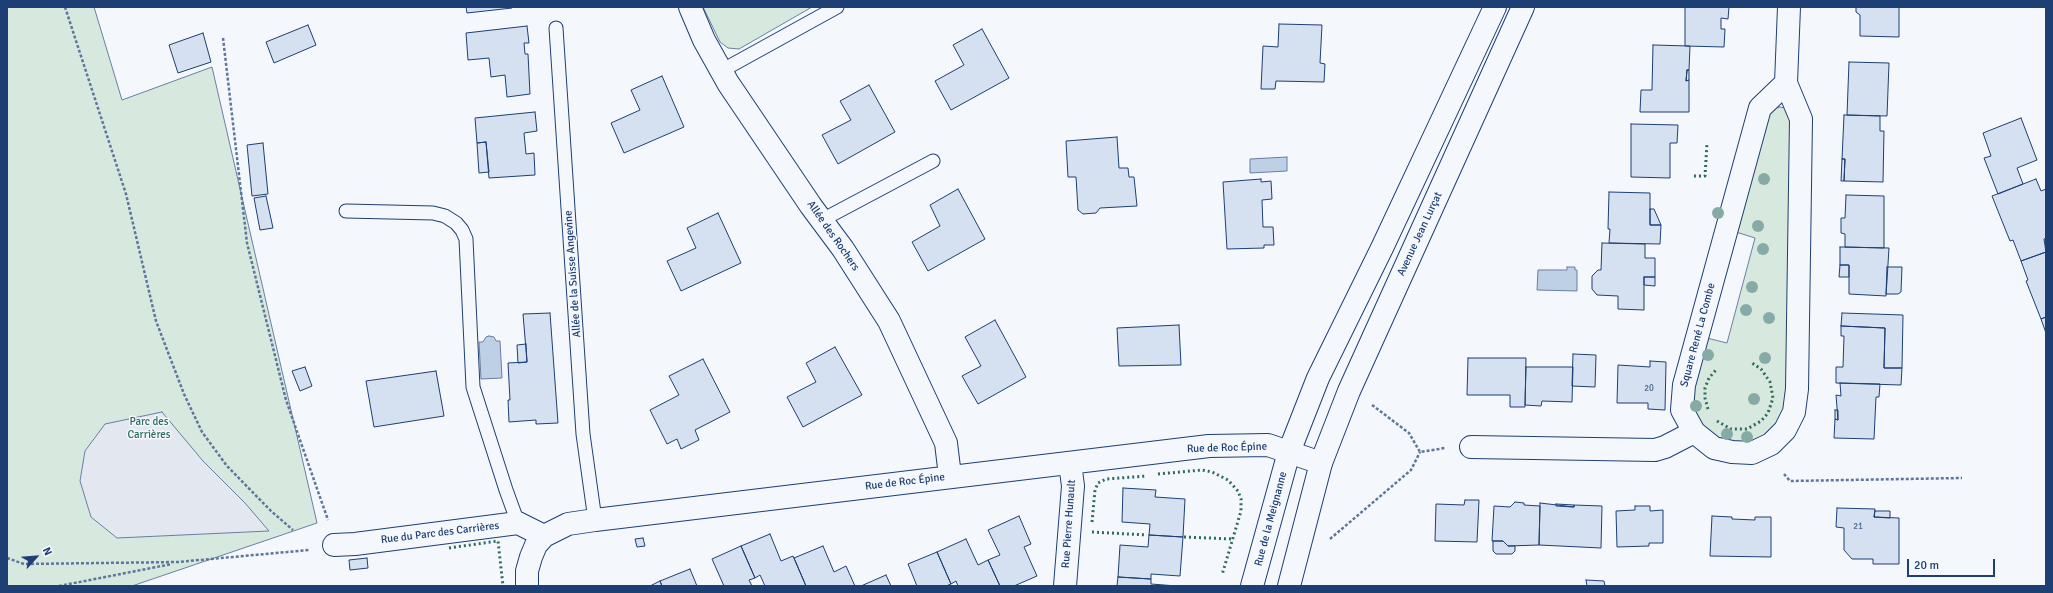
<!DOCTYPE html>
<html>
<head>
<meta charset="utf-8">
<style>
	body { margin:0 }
	#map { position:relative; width:2053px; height:593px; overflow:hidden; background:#f4f7fb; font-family:Signika,sans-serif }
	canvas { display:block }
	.frame { position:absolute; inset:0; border:8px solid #1d3f73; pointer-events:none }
	.north { position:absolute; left:16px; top:537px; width:40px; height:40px; -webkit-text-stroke:3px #f4f7fb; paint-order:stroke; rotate:64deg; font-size:11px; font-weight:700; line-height:16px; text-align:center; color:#1d3f73 }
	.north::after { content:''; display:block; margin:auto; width:14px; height:18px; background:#1d3f73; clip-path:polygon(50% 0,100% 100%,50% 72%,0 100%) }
	.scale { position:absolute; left:1907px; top:559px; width:88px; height:18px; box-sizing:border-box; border:2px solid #1d3f73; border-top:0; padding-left:5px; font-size:12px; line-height:14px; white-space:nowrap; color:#1d3f73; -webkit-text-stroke:3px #f4f7fb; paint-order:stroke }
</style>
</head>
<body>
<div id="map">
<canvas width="2053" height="593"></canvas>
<div class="frame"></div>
<div class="north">N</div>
<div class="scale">20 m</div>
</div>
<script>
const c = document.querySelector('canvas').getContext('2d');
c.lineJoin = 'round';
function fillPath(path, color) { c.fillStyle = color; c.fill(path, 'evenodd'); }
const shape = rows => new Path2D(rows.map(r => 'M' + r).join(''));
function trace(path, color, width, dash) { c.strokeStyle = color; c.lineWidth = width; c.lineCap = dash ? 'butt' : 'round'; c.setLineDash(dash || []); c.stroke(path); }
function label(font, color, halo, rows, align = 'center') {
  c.font = font + ' Signika,sans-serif'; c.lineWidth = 3; c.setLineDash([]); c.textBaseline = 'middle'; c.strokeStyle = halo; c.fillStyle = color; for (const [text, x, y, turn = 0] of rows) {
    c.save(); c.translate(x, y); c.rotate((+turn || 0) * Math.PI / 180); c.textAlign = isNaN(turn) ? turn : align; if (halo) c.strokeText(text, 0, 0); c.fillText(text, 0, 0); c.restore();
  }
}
const green = shape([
	[7,7,94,7,122,100,212,67,317,523,132,586,7,586,7,7],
	[703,7,812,7,739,49,728,48,720,42,703,7],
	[1779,107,1787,108,1792,112,1788,394,1781,418,1764,436,1743,444,1719,441,1697,424,1689,399,1707,338,1727,343,1755,238,1736,232,1766,118,1774,109,1779,107]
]);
fillPath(green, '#d7e8df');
trace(green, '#687fa3', 1);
const parking = shape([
	[162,412,203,461,245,503,269,531,117,538,91,517,80,481,85,451,105,424,162,412]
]);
fillPath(parking, '#e3e8f0');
trace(parking, '#687fa3', 1);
const water = shape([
	[1287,157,1287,171,1250,173,1250,159,1287,157],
	[1567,267,1575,267,1575,270,1577,270,1577,291,1537,290,1538,270,1567,270,1567,267],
	[489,336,494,337,496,341,500,341,502,378,481,379,479,342,483,342,486,337,489,336]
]);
fillPath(water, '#bed0e5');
trace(water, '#687fa3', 1);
const building = shape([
	[466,7,512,7,512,8,467,13,466,7],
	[1685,7,1729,7,1728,19,1721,18,1721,29,1725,29,1724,47,1685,46,1685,7],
	[1856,7,1899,7,1899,37,1860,36,1860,15,1856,12,1856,7],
	[1279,24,1322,25,1320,63,1325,64,1324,82,1276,81,1275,89,1261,89,1263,46,1278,47,1279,24],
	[308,25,316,45,274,63,266,42,308,25],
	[527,26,529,43,524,43,525,54,528,54,530,94,507,97,505,75,491,77,489,58,468,60,466,33,527,26],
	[982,29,1009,78,951,110,935,81,964,65,953,45,982,29],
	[203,33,211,62,178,73,169,45,203,33],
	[1653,45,1690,46,1689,70,1687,70,1686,81,1689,80,1689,112,1640,112,1641,90,1652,90,1653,45],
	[1849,62,1889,63,1887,116,1847,115,1849,62],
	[1687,70,1689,70,1689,80,1686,81,1687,70],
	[662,76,684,127,624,153,611,123,640,110,631,90,662,76],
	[869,85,895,132,838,164,822,135,851,120,840,101,869,85],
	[535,112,537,131,524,133,526,154,534,153,535,175,489,178,486,142,477,143,475,118,535,112],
	[1844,115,1880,116,1880,131,1884,131,1883,182,1844,181,1845,159,1842,159,1844,115],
	[2021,118,2037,160,2017,168,2023,184,1998,194,1984,158,1991,156,1983,133,2021,118],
	[1631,124,1678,125,1677,143,1670,143,1670,178,1631,177,1631,124],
	[1117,137,1119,168,1128,168,1129,177,1134,177,1137,206,1100,208,1096,213,1083,214,1078,210,1076,177,1068,177,1066,141,1117,137],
	[486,142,489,172,479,173,477,143,486,142],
	[263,143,268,194,252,196,247,145,263,143],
	[1842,159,1845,159,1844,181,1841,181,1842,159],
	[1261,179,1261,182,1271,181,1272,199,1262,200,1263,227,1273,227,1274,245,1264,245,1264,248,1227,249,1223,182,1261,179],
	[2036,179,2041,191,2046,189,2046,238,2044,239,2046,252,2021,261,2013,240,2010,241,1992,196,2036,179],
	[958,189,985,239,928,271,912,242,940,226,930,205,958,189],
	[1609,192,1650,193,1650,225,1661,225,1660,244,1609,243,1610,229,1608,229,1609,192],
	[1846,195,1884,196,1884,248,1845,247,1845,234,1841,233,1841,218,1845,218,1846,195],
	[266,196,273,228,260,230,254,198,266,196],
	[1650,209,1654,209,1661,225,1650,225,1650,209],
	[718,213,741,263,681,291,667,261,696,248,687,228,718,213],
	[1602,243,1645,244,1645,258,1655,258,1655,277,1644,277,1644,310,1618,309,1618,296,1597,295,1592,289,1592,276,1598,270,1601,270,1602,243],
	[1840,247,1889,248,1886,296,1849,294,1849,265,1840,265,1840,247],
	[2046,252,2046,317,2041,319,2026,281,2028,280,2021,261,2046,252],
	[1840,265,1849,265,1849,277,1839,277,1840,265],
	[1887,267,1902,267,1901,292,1898,294,1886,294,1887,267],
	[1644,277,1655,277,1655,286,1644,285,1644,277],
	[550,313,558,423,536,424,536,420,509,422,508,400,510,400,508,363,527,362,523,314,550,313],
	[1842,313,1903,315,1902,368,1884,368,1885,328,1841,326,1842,313],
	[2046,317,2046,333,2041,319,2046,317],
	[995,320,1026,377,978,404,962,376,981,366,965,337,995,320],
	[1179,325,1181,365,1119,366,1117,328,1179,325],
	[1841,326,1885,328,1884,368,1902,368,1901,385,1836,383,1836,367,1843,367,1844,336,1841,336,1841,326],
	[526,344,527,362,518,363,517,345,526,344],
	[835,347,862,395,803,427,787,397,816,382,806,363,835,347],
	[1573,354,1596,355,1595,387,1572,386,1573,354],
	[1468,358,1526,358,1525,407,1510,407,1510,395,1467,395,1468,358],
	[703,359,730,412,695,430,699,440,681,449,677,439,667,444,650,410,679,395,669,376,703,359],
	[1650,361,1666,362,1665,410,1648,409,1648,403,1617,403,1618,365,1650,367,1650,361],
	[305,367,312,386,300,391,292,371,305,367],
	[1526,367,1573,367,1572,402,1542,401,1541,406,1525,405,1526,367],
	[436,371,444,416,374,427,366,381,436,371],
	[1840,383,1880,384,1879,397,1876,397,1874,439,1834,438,1835,419,1838,420,1836,395,1841,396,1840,383],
	[1835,410,1838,410,1838,420,1835,419,1835,410],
	[1123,488,1156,490,1155,497,1185,499,1183,537,1149,535,1150,524,1122,522,1123,488],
	[1465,500,1479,500,1477,542,1435,541,1436,504,1464,505,1465,500],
	[1515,502,1524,503,1524,505,1540,506,1539,545,1508,546,1503,541,1492,541,1494,506,1510,507,1515,502],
	[1540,503,1574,507,1574,505,1602,506,1601,548,1539,545,1540,503],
	[1556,504,1574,505,1574,507,1556,506,1556,504],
	[1635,506,1650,506,1650,511,1663,510,1663,543,1649,543,1649,546,1617,547,1616,511,1635,510,1635,506],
	[1837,508,1875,509,1874,517,1899,518,1899,564,1873,564,1873,559,1852,559,1844,550,1844,528,1836,527,1837,508],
	[1875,511,1890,511,1890,518,1874,517,1875,511],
	[1019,516,1031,544,1024,547,1037,576,1014,586,1000,586,988,560,1000,555,988,530,1019,516],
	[1712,516,1732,517,1732,519,1755,520,1755,517,1771,517,1771,557,1710,556,1712,516],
	[770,534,781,561,793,556,806,586,765,586,760,575,755,578,741,546,770,534],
	[1149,535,1183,537,1180,576,1151,574,1151,579,1118,577,1120,545,1148,547,1149,535],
	[643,538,645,546,637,547,635,539,643,538],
	[966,539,978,565,988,560,1000,586,958,586,956,581,951,584,937,552,966,539],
	[1493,541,1503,541,1508,546,1515,546,1515,551,1512,554,1496,554,1493,551,1493,541],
	[741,546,755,578,749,580,752,586,724,586,712,559,741,546],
	[823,546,834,572,846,566,855,586,806,586,794,558,823,546],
	[937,552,951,584,946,586,917,586,908,564,937,552],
	[367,558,368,568,350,570,349,560,367,558],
	[690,569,697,586,662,586,660,581,690,569],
	[886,575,891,586,861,586,886,575],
	[1118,577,1151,579,1151,584,1177,586,1117,586,1118,577],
	[1586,580,1604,581,1605,586,1587,586,1586,580],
	[660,581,662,586,650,586,660,581]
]);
fillPath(building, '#d5e0f0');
trace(building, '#1d3f73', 1);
const lane = shape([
	[556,28,583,434,595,520],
	[721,71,837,7],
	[346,211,433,213,445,216,456,223,462,230,466,239,473,387,506,490,518,523],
	[822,220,933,161]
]);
const street = shape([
	[690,7,704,40,728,83,811,206,843,249,889,321,946,443,950,476],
	[1786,83,1760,108,1684,385,1682,410,1694,432,1714,448,1732,452,1752,453,1771,444,1785,430,1794,412,1797,389,1801,119,1786,83,1789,7],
	[1471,447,1655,450,1665,447,1694,432],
	[334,545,355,544,518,523,544,536],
	[527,586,527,571,531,557,536,545,544,536,568,524,595,520,1209,446,1268,445,1321,463],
	[1065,586,1073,486,1070,463]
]);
const secondary = shape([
	[1252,586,1289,452,1318,378,1382,248,1495,7],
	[1289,586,1321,463,1349,391,1523,7]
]);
trace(lane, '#1d3f73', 15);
trace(street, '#1d3f73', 24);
trace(secondary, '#1d3f73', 24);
trace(shape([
	[65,7,126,194,156,321,184,394,202,432,227,466,271,511,293,530],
	[223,38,247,243,286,400,328,520],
	[1372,405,1409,433,1420,452,1445,448],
	[1784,474,1790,481,1962,478],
	[1330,539,1411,470,1420,452],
	[7,558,24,564,178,562,309,550],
	[59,586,172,564]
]), '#5e769c', 2.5, [3, 2]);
trace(lane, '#f4f7fb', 13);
trace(street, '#f4f7fb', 22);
trace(secondary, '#f4f7fb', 22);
trace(shape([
	[1694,176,1705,176,1707,143],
	[1708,409,1705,398,1705,388,1709,378,1716,370],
	[1717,421,1731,429,1747,429,1761,421,1768,413,1773,398,1770,382,1761,369,1752,363],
	[1158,474,1202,470,1212,472,1228,480,1238,491,1241,499,1241,511,1222,575],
	[1092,522,1095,490,1098,483,1106,479,1147,476],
	[1092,532,1147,535],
	[1184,537,1233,539],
	[449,548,498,541,503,586]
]), '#2c6c60', 3, [2, 3]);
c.fillStyle = '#86aba6';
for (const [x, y] of [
	[1764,179],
	[1718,213],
	[1758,226],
	[1763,249],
	[1752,287],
	[1746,310],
	[1769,318],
	[1708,355],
	[1765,358],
	[1754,399],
	[1696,406],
	[1727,434],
	[1747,437]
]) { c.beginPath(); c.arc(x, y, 6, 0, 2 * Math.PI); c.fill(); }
label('9px', '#4b6792', null, [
	["20",1649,389],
	["21",1858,527]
]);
label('11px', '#1d3f73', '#f4f7fb', [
	["Avenue Jean Lurçat",1420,234,-65],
	["Allée des Rochers",833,236,55],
	["Allée de la Suisse Angevine",573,274,-94],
	["Square René La Combe",1698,335,-75],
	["Rue de Roc Épine",1227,448,-2],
	["Rue de Roc Épine",905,482,-7],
	["Rue de la Meignanne",1271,519,-75],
	["Rue Pierre Hunault",1069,524,-86],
	["Rue du Parc des Carrières",440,533,-7]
]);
label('11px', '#2c6c60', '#f4f7fb', [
	["Parc des",149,422],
	["Carrières",149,435]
]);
</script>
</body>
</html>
